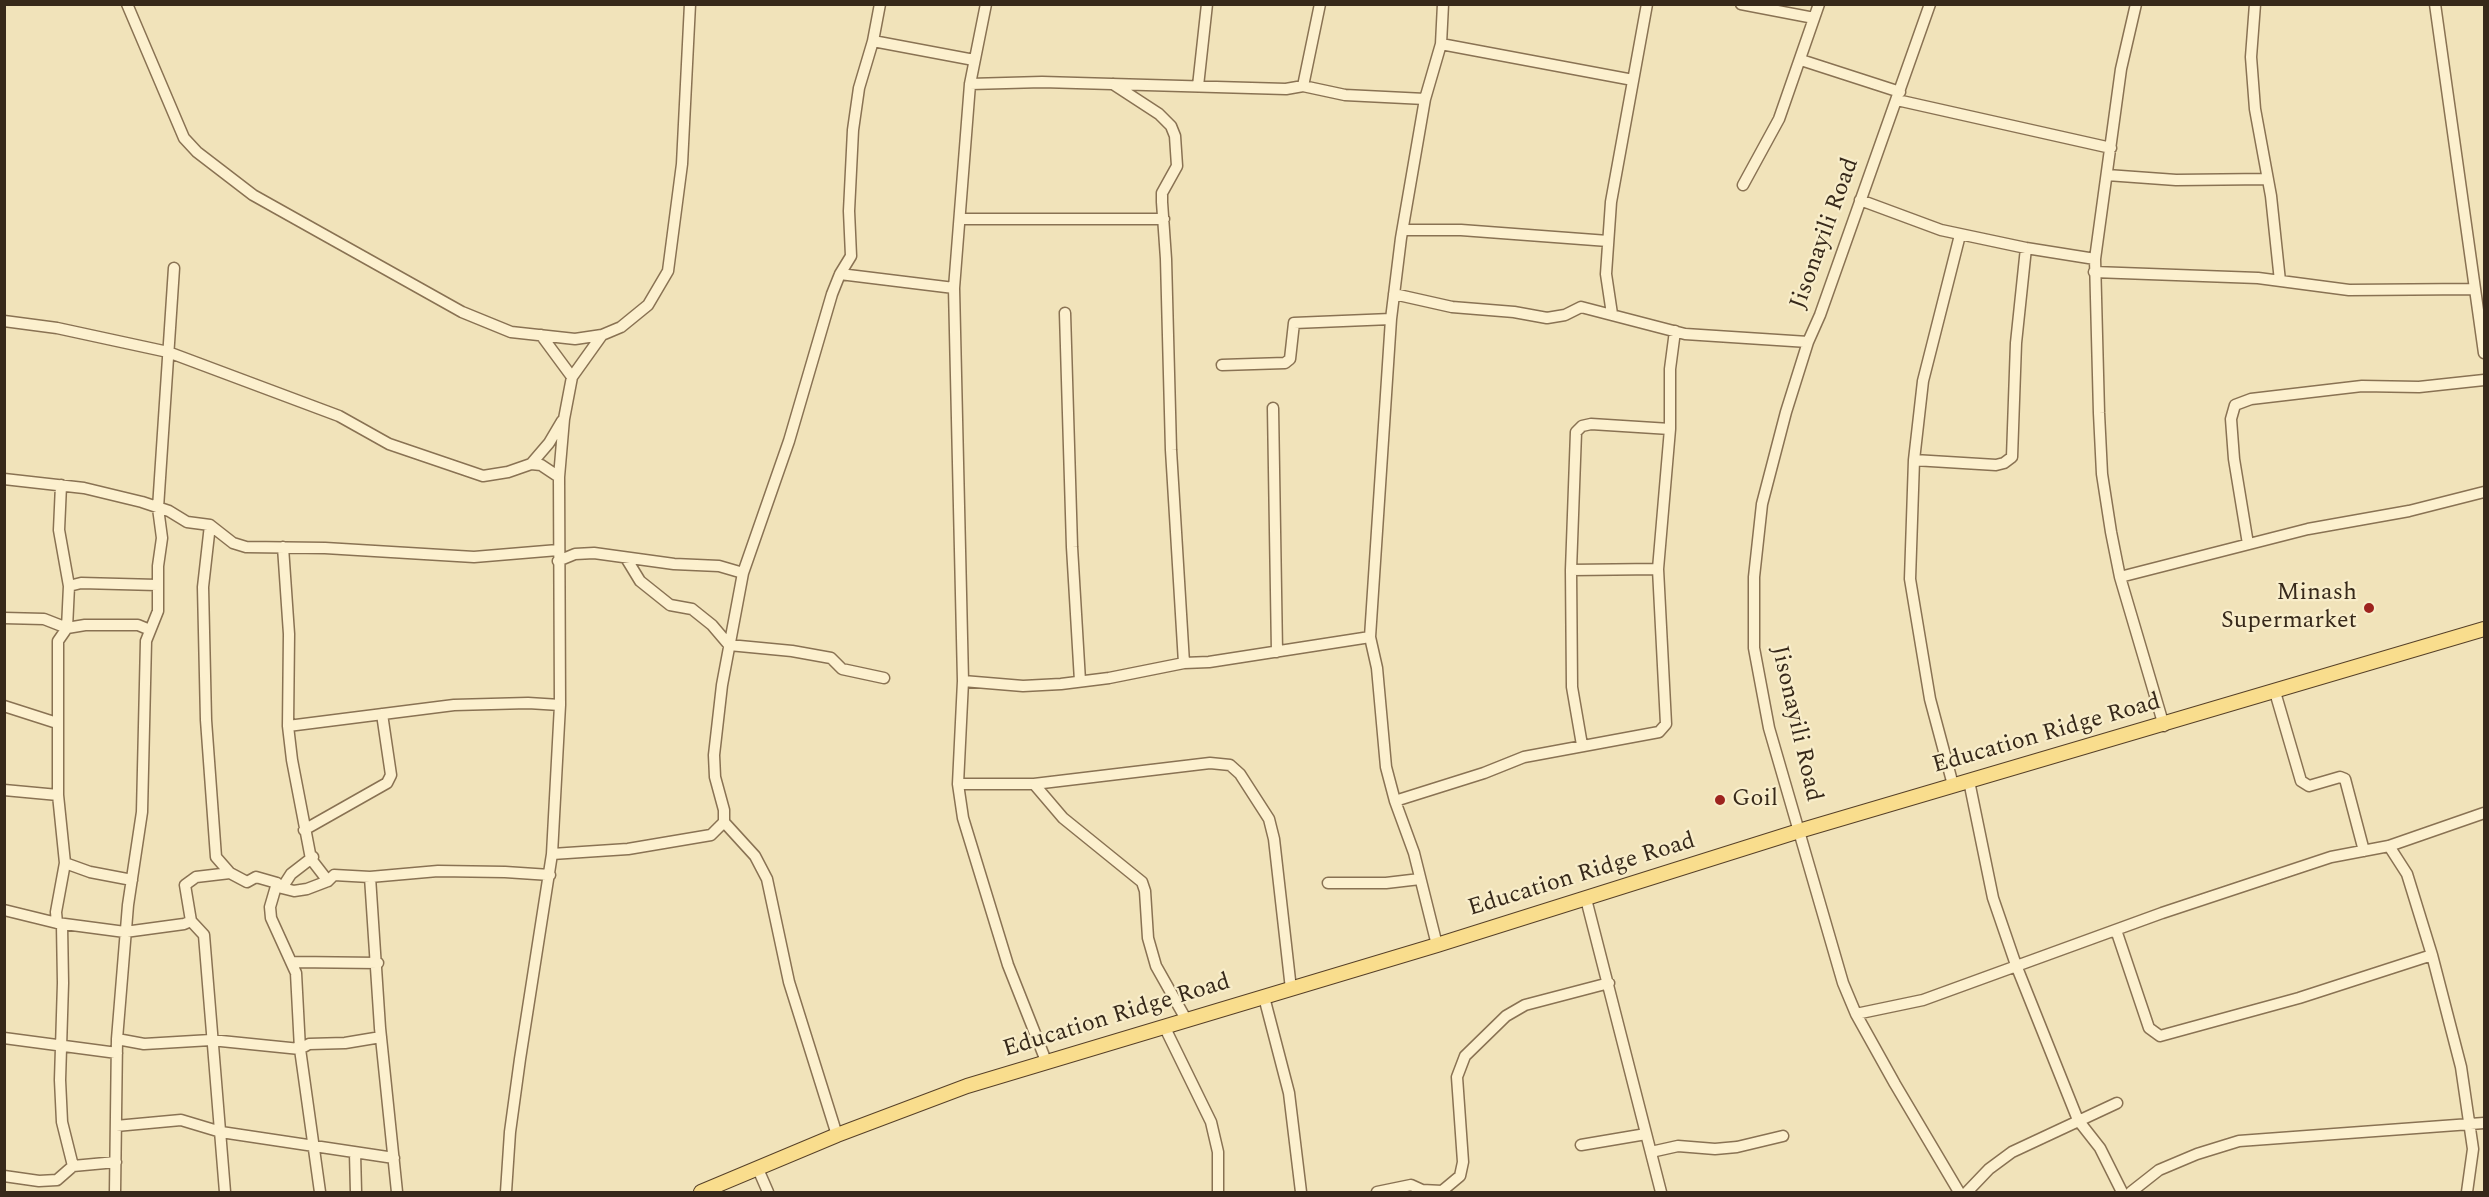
<!DOCTYPE html>
<html>
<head>
<meta charset="utf-8">
<style>
	body { margin:0 }
	#map { position:relative; width:2489px; height:1197px; overflow:hidden; background:#f1e3ba; font-family:Spectral,serif }
	canvas { display:block }
	.frame { position:absolute; inset:0; border:6px solid #37291a; pointer-events:none }
</style>
</head>
<body>
<div id="map">
<canvas width="2489" height="1197"></canvas>
<div class="frame"></div>
</div>
<script>
const c = document.querySelector('canvas').getContext('2d');
c.lineJoin = 'round';
const shape = rows => new Path2D(rows.map(r => 'M' + r).join(''));
function trace(path, color, width, dash) { c.strokeStyle = color; c.lineWidth = width; c.lineCap = dash ? 'butt' : 'round'; c.setLineDash(dash || []); c.stroke(path); }
function label(font, color, halo, rows, align = 'center') {
  c.font = font + ' Spectral,serif'; c.lineWidth = 4.5; c.setLineDash([]); c.textBaseline = 'middle'; c.strokeStyle = halo; c.fillStyle = color; for (const [text, x, y, turn = 0] of rows) {
    c.save(); c.translate(x, y); c.rotate((+turn || 0) * Math.PI / 180); c.textAlign = isNaN(turn) ? turn : align; if (halo) c.strokeText(text, 0, 0); c.fillText(text, 0, 0); c.restore();
  }
}
const minor = shape([
	[127,4,184,138,197,152,253,195,462,312,511,332,575,339,602,335,621,327,648,305,668,271,682,164,690,4],
	[880,4,873,41,974,60],
	[986,4,970,84,954,288,963,681,958,784,963,818,1008,965,1046,1061],
	[1741,4,1814,18],
	[1930,4,1820,315,1808,342,1786,412,1762,504,1754,577,1754,648,1769,728,1843,983,1856,1014,1895,1084,1959,1192],
	[2136,4,2121,69,2095,259,2099,413,2102,474,2111,532,2120,577,2164,726],
	[2255,4,2251,57,2255,109,2271,196,2280,281],
	[2435,4,2484,353],
	[1441,44,1633,80],
	[1801,60,1900,92],
	[970,84,1042,82,1286,89,1303,86,1345,95,1425,99],
	[1113,84,1159,114,1171,126,1175,136,1177,166,1162,193,1162,202,1166,259,1171,450,1184,663],
	[1198,86,1207,4],
	[1303,86,1320,4],
	[1897,100,2111,148],
	[2107,175,2176,180,2268,179],
	[1743,185,1779,119,1819,4],
	[1860,200,1941,230,2026,248,2095,259],
	[960,219,1164,219],
	[1403,230,1461,230,1608,241],
	[2094,272,2258,278,2349,290,2474,289],
	[840,274,851,256,849,211,853,130,859,88,873,41],
	[1394,294,1452,307,1514,312,1547,318,1565,315,1581,307,1685,334,1808,342],
	[1065,313,1072,547,1080,681],
	[1612,314,1606,274,1611,202,1647,4],
	[4,321,57,328,168,352,339,416,389,444,483,476,508,472,531,464,549,443,562,421],
	[541,335,572,377],
	[1222,365,1285,363,1290,359,1294,323,1391,319],
	[1273,408,1277,652],
	[1914,460,1996,465,2004,463,2012,457,2016,343,2026,248],
	[531,464,541,465,559,477],
	[4,479,84,488,142,502,169,511,187,522,210,525,233,543,246,547,325,548,474,557,558,550],
	[210,525,203,587,206,720,216,857,230,873],
	[2248,544,2234,459,2231,419,2235,405,2251,399,2362,386,2419,387,2484,380],
	[283,547,289,634,288,726,292,760,311,859,328,881],
	[626,558,640,581,670,605,692,609,712,625,729,645,792,651,831,658,842,669,884,678],
	[558,561,575,554,594,553,674,564,719,566,743,573],
	[1571,570,1658,569],
	[2120,577,2308,529,2409,511,2484,492],
	[69,586,81,583,157,585],
	[4,618,44,619,67,628,69,586,59,530,61,485],
	[150,630,138,625,85,625,67,628,58,641,58,795,65,863,56,912,57,923,125,932,184,924,191,921,185,885,196,877,230,873,247,882,256,877,277,883],
	[963,681,1023,686,1061,684,1109,678,1184,663,1209,662,1370,637],
	[2275,692,2301,781,2309,786,2340,777,2345,779,2364,851],
	[4,706,57,723],
	[288,726,454,705,528,703,560,705],
	[1582,745,1572,687,1571,570,1576,432,1582,426,1591,424,1670,429],
	[1969,781,1993,898,2016,965,2078,1120,2100,1148,2122,1192],
	[958,784,1034,784,1210,763,1230,765,1240,774,1269,819,1274,839,1291,989],
	[1034,784,1063,818,1142,882,1145,891,1148,938,1156,966,1187,1021],
	[1953,785,1930,699,1910,579,1914,460,1923,381,1960,235],
	[4,790,58,795],
	[1395,801,1484,773,1524,757,1659,732,1666,724,1658,569,1670,429,1670,369,1675,331],
	[304,830,387,783,391,775,382,714],
	[2389,846,2407,874,2432,955,2461,1067,2473,1149,2467,1192],
	[552,854,628,849,705,836,711,835,724,822],
	[313,857,291,874,282,888,277,883,270,907,271,918,296,973,300,1049,320,1192],
	[65,863,90,872,132,880],
	[370,877,380,1028,397,1192],
	[1328,883,1386,883,1420,879],
	[282,888,294,891,307,889,328,881,334,875,370,877,438,871,505,872,550,875],
	[1586,899,1661,1192],
	[4,910,57,923],
	[191,921,204,935,225,1192],
	[62,925,63,983,60,1080,62,1122,73,1166],
	[2116,930,2149,1028,2160,1036,2299,998,2432,955],
	[1437,945,1414,853,1395,801,1386,767,1377,668,1370,637,1391,319,1401,238,1425,99,1441,44,1443,4],
	[294,962,378,963],
	[1264,997,1289,1093,1301,1192],
	[1856,1014,1923,1000,2162,913,2331,857,2389,846,2484,813],
	[1165,1028,1211,1122,1218,1152,1218,1192],
	[4,1038,117,1053],
	[117,1039,144,1044,211,1040,300,1049,309,1044,345,1043,381,1037],
	[116,1126,181,1120,221,1132,394,1158],
	[837,1135,789,982,767,879,755,856,724,822,724,810,715,777,714,755,722,685,743,573,789,441,832,294,840,274,954,288],
	[1581,1145,1646,1134],
	[1651,1152,1678,1146,1715,1149,1737,1147,1783,1136],
	[355,1153,356,1192],
	[758,1169,768,1192],
	[4,1176,39,1181,57,1180,73,1166,116,1162],
	[115,1192,117,1039,128,905,142,812,146,641,158,611,158,566,162,538,158,508,174,268],
	[506,1192,510,1132,520,1059,552,854,560,705,559,477,564,419,572,377,602,335],
	[1377,1192,1411,1185,1422,1190,1442,1191,1460,1176,1463,1162,1457,1077,1465,1056,1506,1016,1525,1005,1609,983],
	[1967,1192,1989,1169,2012,1152,2117,1103],
	[2131,1192,2159,1170,2197,1154,2239,1141,2484,1123]
]);
const major = shape([
	[701,1192,837,1135,967,1086,1437,945,1799,831,2484,629]
]);
trace(minor, '#897253', 13);
trace(major, '#564028', 16);
trace(minor, '#fcf0ce', 10);
trace(major, '#f9dd8d', 14);
for (const [x, y, r, color] of [
	[2369,608,6,"#9d231e"],
	[1720,800,6,"#9d231e"]
]) { const dot = new Path2D(); dot.arc(x, y, r, 0, 2 * Math.PI); c.fillStyle = color; c.fill(dot); trace(dot, '#f8edca', 2); }
label('24px', '#37291a', '#f8edca', [
	["Jisonayili Road",1826,234,-70],
	["Jisonayili Road",1795,724,77],
	["Education Ridge Road",2047,735,-16],
	["Education Ridge Road",1582,876,-17],
	["Education Ridge Road",1117,1017,-17]
]);
label('24px', '#37291a', '#f8edca', [
	["Minash",2357,594],
	["Supermarket",2357,622],
	["Goil",1732,800,"left"]
], 'right');
</script>
</body>
</html>
